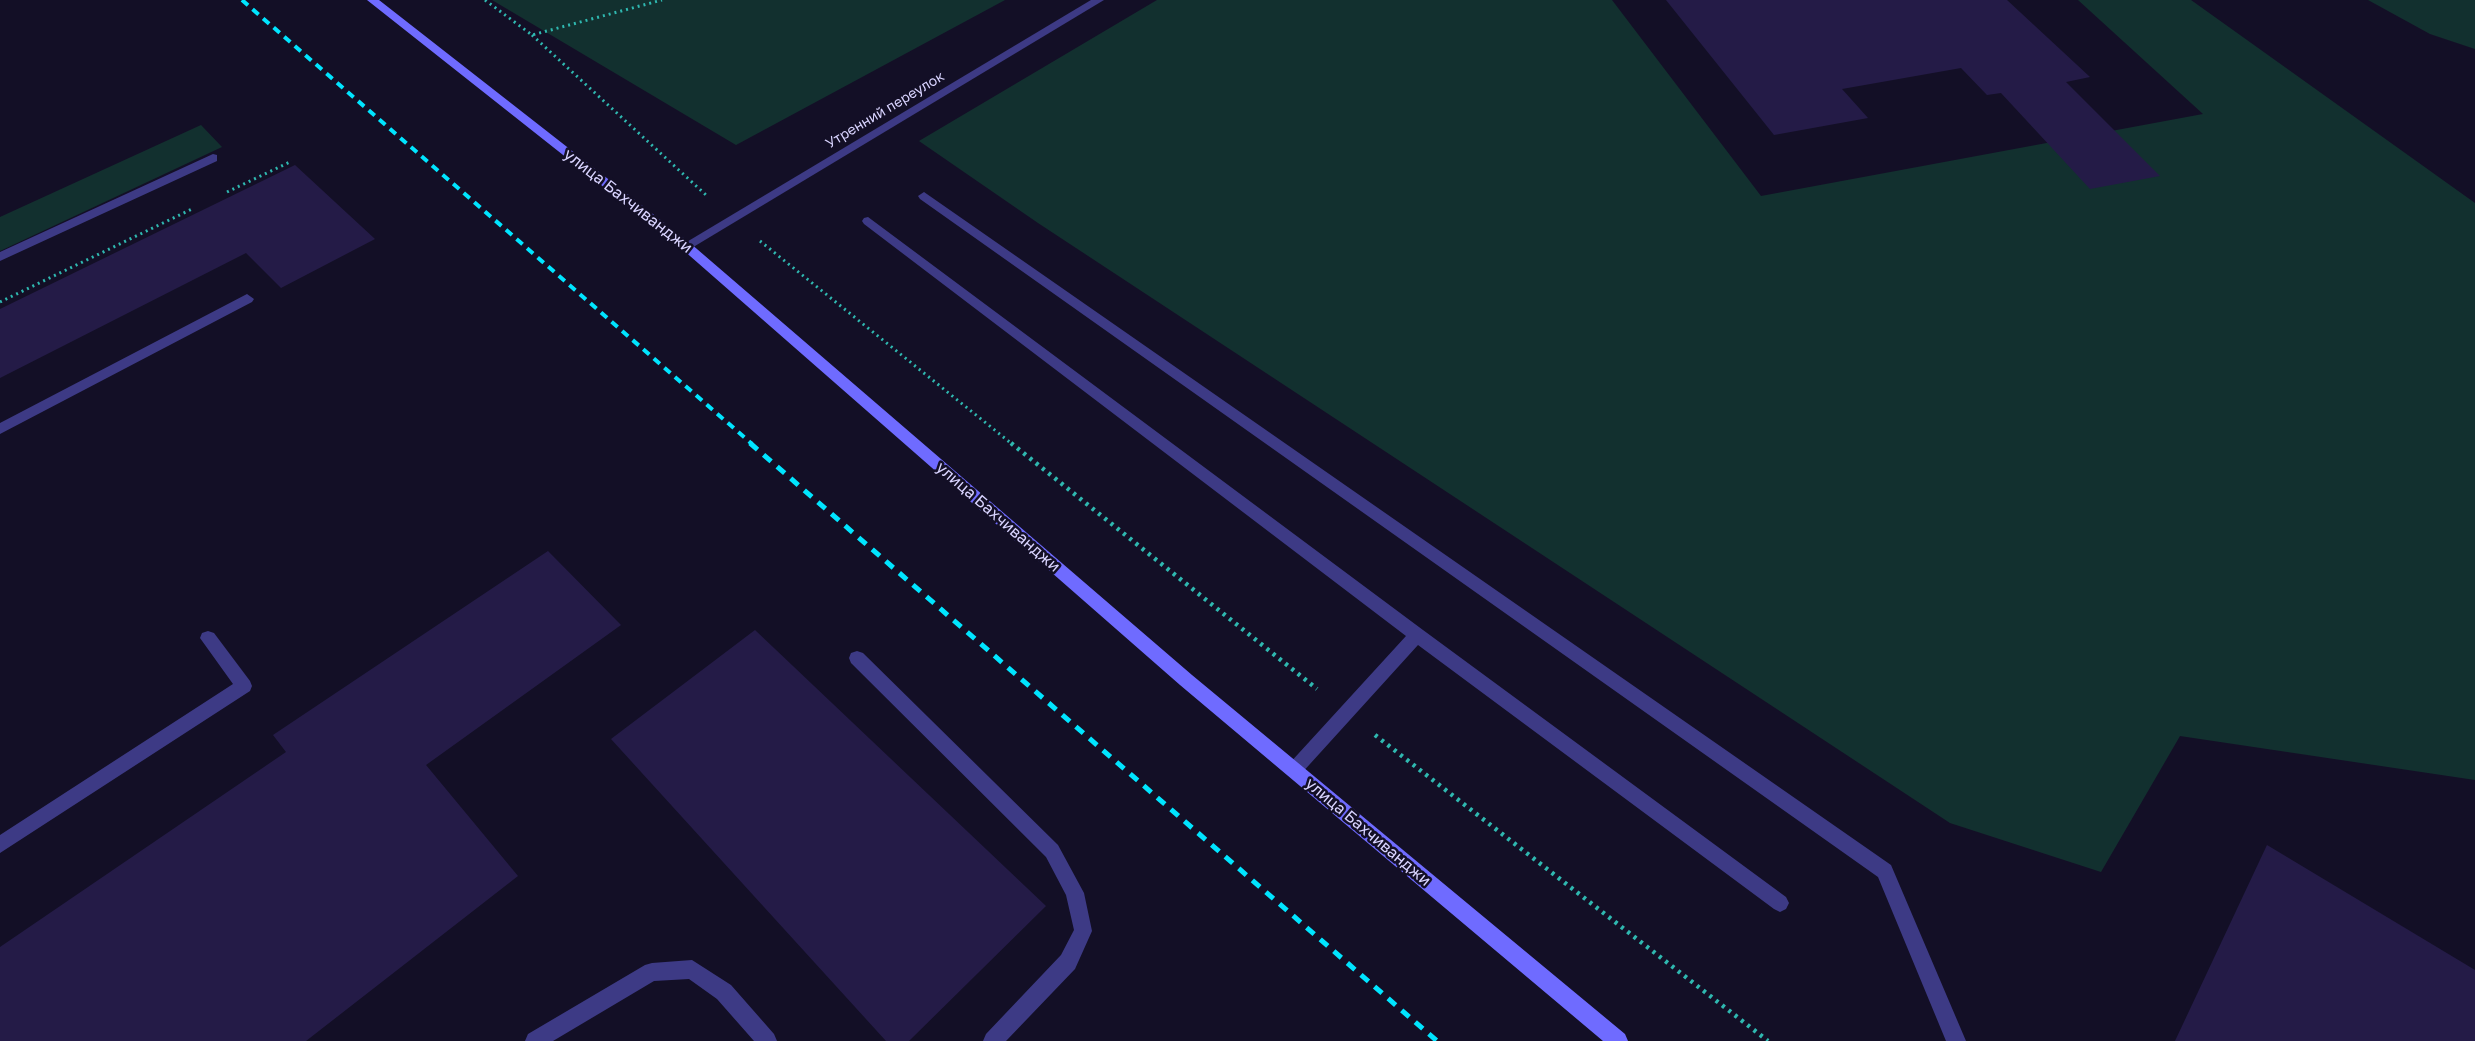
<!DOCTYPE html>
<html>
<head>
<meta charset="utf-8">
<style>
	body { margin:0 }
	canvas { display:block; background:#130f26 }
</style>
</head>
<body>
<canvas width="2475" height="1041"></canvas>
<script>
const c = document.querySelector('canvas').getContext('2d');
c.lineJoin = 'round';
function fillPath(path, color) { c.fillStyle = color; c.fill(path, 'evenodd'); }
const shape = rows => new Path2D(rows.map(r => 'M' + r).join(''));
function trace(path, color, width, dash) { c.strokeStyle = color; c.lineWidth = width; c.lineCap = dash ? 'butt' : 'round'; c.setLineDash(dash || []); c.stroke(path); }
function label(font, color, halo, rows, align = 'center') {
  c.font = font + ' "Golos Text",sans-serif'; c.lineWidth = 5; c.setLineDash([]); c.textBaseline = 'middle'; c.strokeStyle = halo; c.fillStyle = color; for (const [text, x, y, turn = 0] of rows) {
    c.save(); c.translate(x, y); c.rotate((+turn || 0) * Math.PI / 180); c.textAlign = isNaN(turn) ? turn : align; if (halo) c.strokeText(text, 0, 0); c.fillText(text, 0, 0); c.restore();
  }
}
fillPath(shape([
	[492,0,1005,0,736,145],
	[1157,0,1612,0,1761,196,2203,114,2078,0,2191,0,2475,203,2475,780,2180,736,2101,872,1950,823,1038,223,919,141],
	[2368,0,2475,0,2475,49,2430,34],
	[201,125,222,147,0,251,0,217]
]), '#12302f');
fillPath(shape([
	[1666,0,2007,0,2090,77,2066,82,2160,176,2090,189,2001,93,1987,95,1961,68,1842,89,1868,118,1774,135],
	[295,165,375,239,281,288,246,253,0,378,0,309],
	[548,551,621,625,426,765,518,876,306,1041,0,1041,0,947,286,752,273,735],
	[755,630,1046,906,909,1041,886,1041,611,739],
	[2267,845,2475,970,2475,1041,2175,1041]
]), '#241b47');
trace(shape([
	[485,0,532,35,662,0],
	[532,35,706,195],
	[227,192,292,161],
	[760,241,1012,444],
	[0,302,194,208]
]), '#2fb8b0', 3, [2, 4]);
trace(shape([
	[1011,443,1317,689],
	[1375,735,1768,1041]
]), '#2fb8b0', 4.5, [3, 5]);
fillPath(shape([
	[213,154,217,155,217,161,0,261,0,252,213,154],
	[924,192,1891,865,1966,1041,1946,1041,1878,877,920,199,918,196,924,192],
	[868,217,1423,630,1786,897,1789,903,1786,909,1780,912,1774,909,1418,645,1300,775,1294,778,1288,775,1285,770,1288,765,1406,636,864,224,862,221,864,218,868,217],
	[247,294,254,299,252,302,0,434,0,423,247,294],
	[208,631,214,633,250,681,252,686,250,691,0,853,0,835,233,684,200,638,202,633,208,631],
	[857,651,863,653,1058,845,1084,893,1092,931,1075,969,1006,1041,983,1041,986,1034,1061,955,1074,930,1066,895,1046,857,851,663,849,658,851,653,857,651],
	[692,960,731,985,774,1034,777,1041,754,1041,717,999,689,979,654,981,553,1041,525,1041,528,1034,645,965,652,963,692,960]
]), '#3d3a85');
fillPath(shape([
	[1091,0,1104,0,690,249,686,250,680,246,1091,0]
]), '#3d3a85');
fillPath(shape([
	[367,0,379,0,690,243,1192,675,1625,1034,1628,1041,1603,1041,1180,685,682,249,367,0]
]), '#6f6bff');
trace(shape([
	[242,0,752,444]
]), '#00e5ff', 4, [8, 6]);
trace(shape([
	[750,443,1437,1041]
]), '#00e5ff', 5, [10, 8]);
label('14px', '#d9d4ff', '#130f26', [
	["Утренний переулок",885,110,-31]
]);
label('16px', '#d9d4ff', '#130f26', [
	["улица Бахчиванджи",628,201,38],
	["улица Бахчиванджи",998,517,41],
	["улица Бахчиванджи",1368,832,40]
]);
</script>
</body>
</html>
